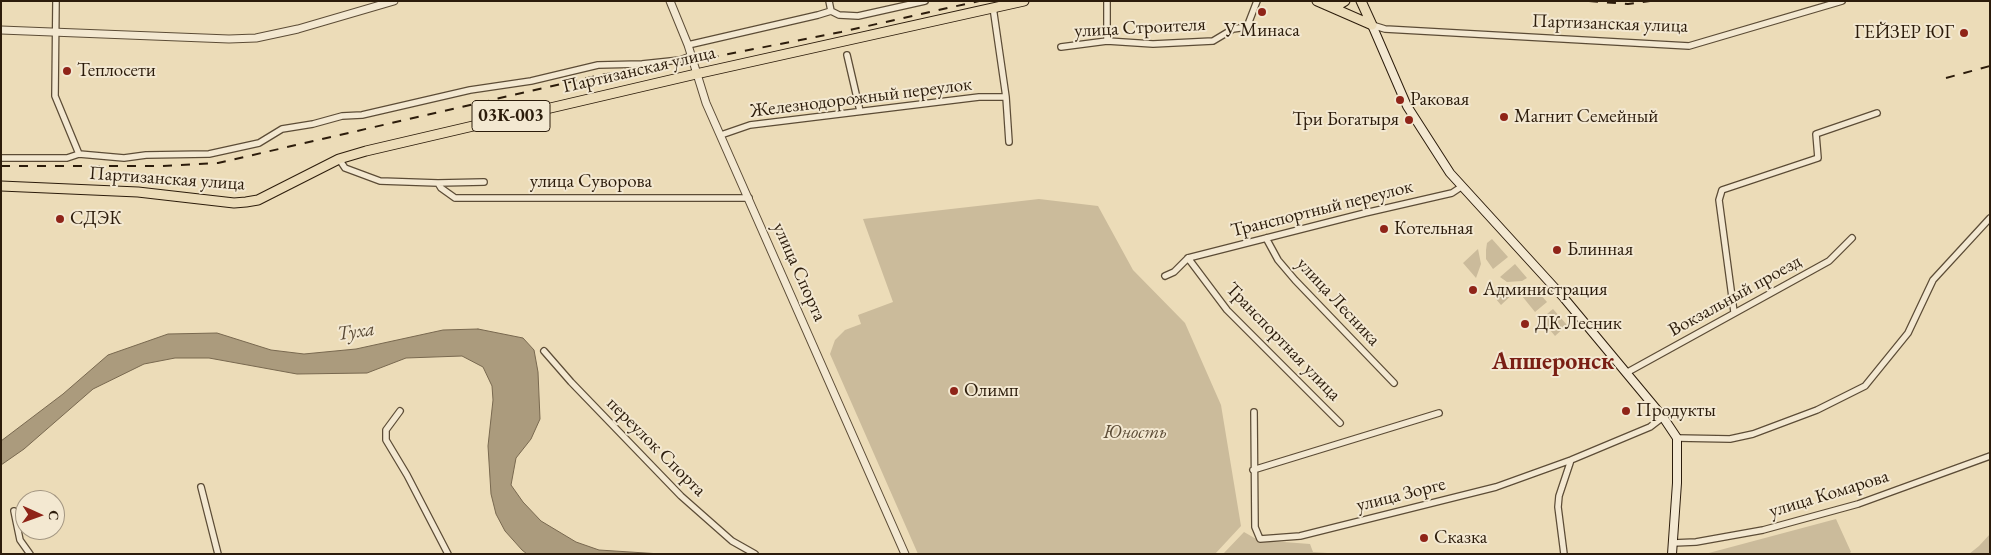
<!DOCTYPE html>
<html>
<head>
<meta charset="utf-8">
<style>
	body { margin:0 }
	#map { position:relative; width:1991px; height:555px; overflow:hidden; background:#ecdcb8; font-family:"EB Garamond",serif }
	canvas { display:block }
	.frame { position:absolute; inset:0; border:2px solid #2c1c0b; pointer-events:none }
	.north { position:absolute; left:15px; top:490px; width:50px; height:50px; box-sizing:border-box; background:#f3e8d1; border:1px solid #a39682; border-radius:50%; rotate:92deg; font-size:14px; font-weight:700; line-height:20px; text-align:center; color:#2c1c0b }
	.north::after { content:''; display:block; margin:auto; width:18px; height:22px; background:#8f2418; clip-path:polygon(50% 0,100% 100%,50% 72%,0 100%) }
</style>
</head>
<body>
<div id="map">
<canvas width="1991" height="555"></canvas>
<div class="frame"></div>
<div class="north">С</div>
</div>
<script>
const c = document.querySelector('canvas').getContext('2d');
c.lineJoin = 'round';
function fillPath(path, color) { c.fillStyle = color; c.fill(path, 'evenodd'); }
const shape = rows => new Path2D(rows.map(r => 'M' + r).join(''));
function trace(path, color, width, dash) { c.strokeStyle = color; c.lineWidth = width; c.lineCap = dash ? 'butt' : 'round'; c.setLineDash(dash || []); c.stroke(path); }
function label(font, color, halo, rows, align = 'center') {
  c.font = font + ' "EB Garamond",serif'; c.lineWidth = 4; c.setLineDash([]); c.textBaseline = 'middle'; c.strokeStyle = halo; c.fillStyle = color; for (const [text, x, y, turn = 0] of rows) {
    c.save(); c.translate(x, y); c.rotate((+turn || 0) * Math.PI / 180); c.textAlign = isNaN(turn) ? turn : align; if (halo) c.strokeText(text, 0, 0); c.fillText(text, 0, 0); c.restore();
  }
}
fillPath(shape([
	[1039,199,1098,206,1133,270,1185,323,1221,405,1241,526,1215,554,918,554,830,354,835,340,845,330,861,324,858,315,893,302,863,219],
	[1492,239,1508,257,1493,269,1486,259,1486,250,1487,243],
	[1478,249,1481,264,1476,278,1463,263],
	[1515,264,1527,278,1522,281,1507,282,1500,277],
	[1533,286,1547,302,1535,312,1522,296],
	[1501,288,1515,292,1501,305,1490,292],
	[1553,309,1567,325,1555,336,1541,319],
	[1836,519,1851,552,1849,554,1705,554],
	[1244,532,1258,540,1310,544,1313,552,1342,554,1223,554],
	[1990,534,1990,554,1969,554,1979,546]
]), '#cbbb9b');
const water = shape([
	[478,329,523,338,534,350,538,372,540,419,531,439,516,458,511,485,523,502,541,521,576,542,599,550,661,554,527,554,522,550,505,531,496,514,491,494,488,446,493,400,492,386,483,367,462,356,406,358,367,373,297,374,209,358,175,358,144,364,93,389,24,449,1,465,1,441,63,394,108,355,168,334,217,333,271,350,304,354,356,349,443,330,478,329]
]);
fillPath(water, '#ab9b7d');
trace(water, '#78684f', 1);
const minor = shape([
	[56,1,55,96,79,154],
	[829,1,831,11],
	[993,7,1006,97,1009,142],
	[1372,25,1385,29,1689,46,1842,1],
	[1107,41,1107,1],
	[688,45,818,15,831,11,839,15,858,16,925,1],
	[1061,47,1107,41,1153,44,1213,41,1233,29,1247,27,1257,1],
	[847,55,860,111],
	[721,135,750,125,979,97,1006,97],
	[1,158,67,158,79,154,124,158,146,155,209,154,259,143,282,129,313,124,342,116,362,115,470,90,531,81,598,65,642,64,680,60,691,56],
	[339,159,345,168,380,181,438,183,441,188,455,198,749,198],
	[438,183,484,182],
	[1266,238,1278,260,1295,280,1394,383],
	[1188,258,1365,213,1452,193,1461,187],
	[1188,258,1227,310,1340,423],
	[1165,276,1174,272,1188,258],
	[1734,312,1719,200,1722,190,1818,158,1816,134,1877,113],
	[544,351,571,382,681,496,732,541,755,554],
	[1626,373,1829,261,1852,238],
	[400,411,386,430,386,440,407,475,448,554],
	[1254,412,1255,527,1260,539,1300,536,1496,487,1571,460,1650,427,1663,417],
	[1677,438,1730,439,1753,434,1817,410,1865,386,1908,333,1933,280,1990,218],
	[1253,470,1439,413],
	[201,487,218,554],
	[14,511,20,540,30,554],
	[1673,543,1696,542,1763,530,1858,504,1990,456],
	[1564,554,1558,507,1559,496,1571,460]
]);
const tertiary = shape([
	[670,1,688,45,706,103,905,554],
	[1,30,229,39,256,38,298,29,394,1]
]);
const secondary = shape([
	[1372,25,1407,106,1450,173,1564,298,1663,417,1677,438,1677,483,1672,554]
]);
const primary = shape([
	[1317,1,1372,25],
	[1361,1,1372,25],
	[1327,4,1340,4,1345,1],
	[1,186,138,192,234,203,246,202,258,200,339,159,366,151,696,74,1024,1]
]);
trace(minor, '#5c4c36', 8);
trace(tertiary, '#5c4c36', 9);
trace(secondary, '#2c1c0b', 10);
trace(primary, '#2c1c0b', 11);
trace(minor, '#f3e8d1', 5.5);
trace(tertiary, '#f3e8d1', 7);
trace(secondary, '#f3e8d1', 8);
trace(primary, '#ecdcb8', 9);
trace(shape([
	[1589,1,1628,4,1650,1],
	[1946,78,1990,66],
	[1,166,161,166,218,163,600,75,693,61,841,32,979,1]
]), '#2c1c0b', 2, [9, 9]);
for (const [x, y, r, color] of [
	[1262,12,5,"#8f2418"],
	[1964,33,5,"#8f2418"],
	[67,71,5,"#8f2418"],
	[1400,100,5,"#8f2418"],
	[1504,117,5,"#8f2418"],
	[1409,120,5,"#8f2418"],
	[60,219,5,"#8f2418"],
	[1384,229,5,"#8f2418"],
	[1557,250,5,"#8f2418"],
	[1473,290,5,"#8f2418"],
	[1525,324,5,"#8f2418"],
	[954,391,5,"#8f2418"],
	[1626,411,5,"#8f2418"],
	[1424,538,5,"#8f2418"]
]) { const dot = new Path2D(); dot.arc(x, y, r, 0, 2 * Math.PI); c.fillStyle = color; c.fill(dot); trace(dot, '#f3e8d1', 2); }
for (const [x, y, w] of [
	[511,116,78]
]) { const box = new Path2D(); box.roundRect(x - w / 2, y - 15.5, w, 31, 4); c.fillStyle = '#f3e8d1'; c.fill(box); trace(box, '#2c1c0b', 1); }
label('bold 18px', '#2c1c0b', null, [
	["03К-003",511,116]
]);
label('19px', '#2c1c0b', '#f3e8d1', [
	["Партизанская улица",1610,24,2],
	["улица Строителя",1140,28,-3],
	["Партизанская улица",639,70,-13],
	["Железнодорожный переулок",861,98,-7],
	["Партизанская улица",167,179,4],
	["улица Суворова",591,182],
	["Транспортный переулок",1322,209,-14],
	["улица Спорта",799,272,66],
	["Вокзальный проезд",1735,296,-29],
	["улица Лесника",1338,302,47],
	["Транспортная улица",1283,342,46],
	["переулок Спорта",656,447,45],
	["улица Комарова",1829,494,-17],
	["улица Зорге",1401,495,-14]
]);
label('19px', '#2c1c0b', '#f3e8d1', [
	["У Минаса",1262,31,"center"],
	["ГЕЙЗЕР ЮГ",1954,33,"right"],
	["Теплосети",77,71],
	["Раковая",1410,100],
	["Магнит Семейный",1514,117],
	["Три Богатыря",1399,120,"right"],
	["СДЭК",70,219],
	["Котельная",1394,229],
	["Блинная",1567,250],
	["Администрация",1483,290],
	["ДК Лесник",1535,324],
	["Олимп",964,391],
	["Продукты",1636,411],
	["Сказка",1434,538]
], 'left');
label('italic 19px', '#5c4c36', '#f3e8d1', [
	["Юность",1135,433]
]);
label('italic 20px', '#584833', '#f3e8d1', [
	["Туха",356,332,-8]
]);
label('bold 24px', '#7a1f14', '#f3e8d1', [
	["Апшеронск",1553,362]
]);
</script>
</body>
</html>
